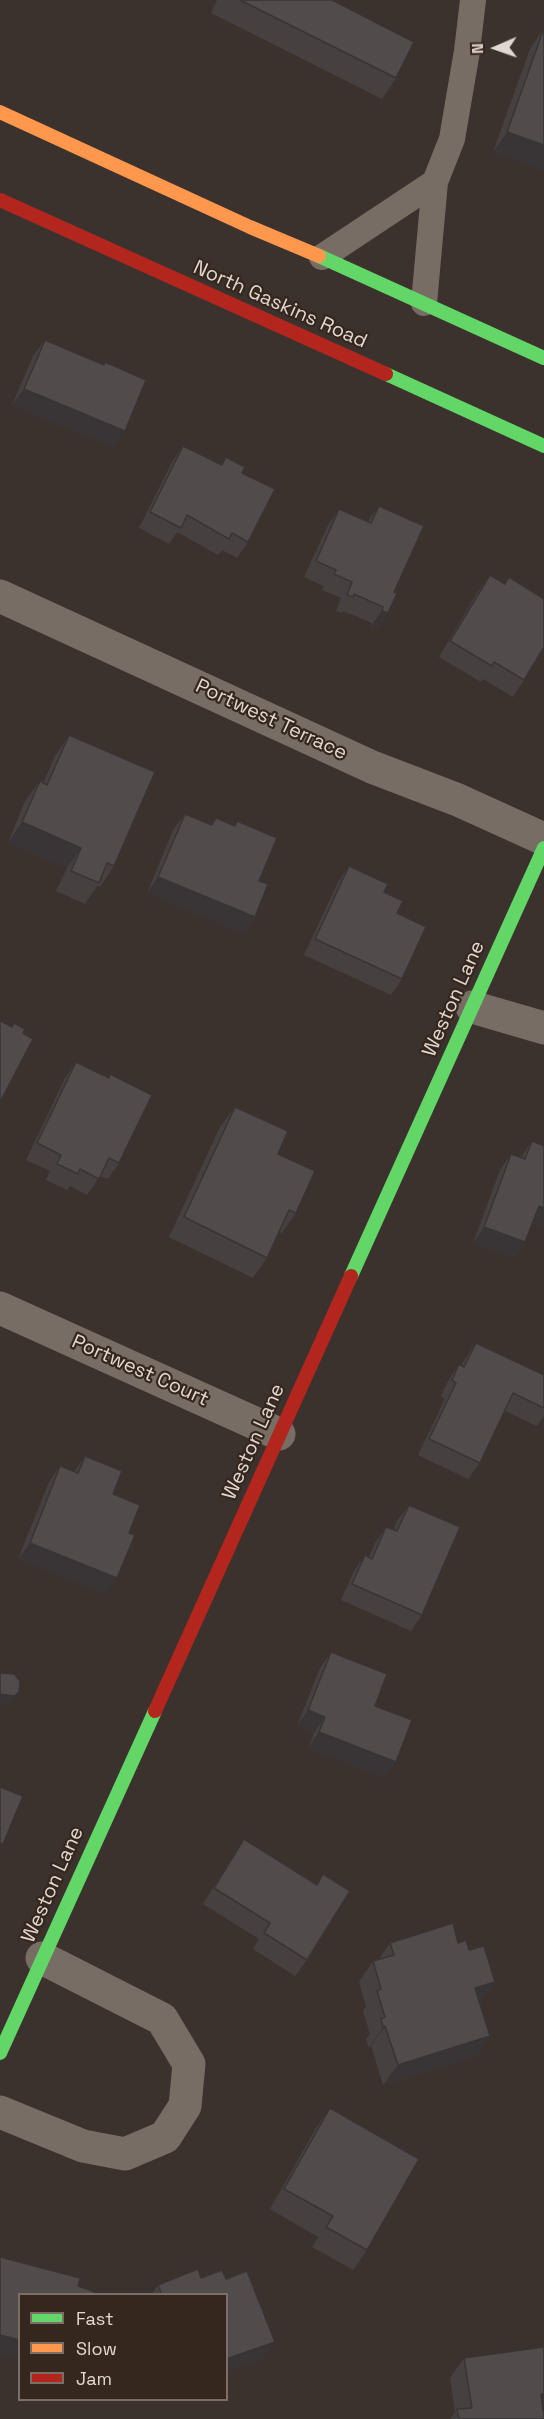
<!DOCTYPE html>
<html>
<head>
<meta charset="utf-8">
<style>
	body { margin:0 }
	#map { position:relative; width:544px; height:2419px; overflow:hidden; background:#3b322e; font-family:"Space Grotesk",sans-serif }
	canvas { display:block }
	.legend { position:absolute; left:18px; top:2293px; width:210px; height:108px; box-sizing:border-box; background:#36271e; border:2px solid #7b6e66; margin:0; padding:8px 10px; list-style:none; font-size:18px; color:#e2d8d2 }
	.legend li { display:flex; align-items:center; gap:12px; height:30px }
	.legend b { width:30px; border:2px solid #7b6e66 }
	.north { position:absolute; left:466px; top:18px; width:60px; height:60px; -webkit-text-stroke:4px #36271e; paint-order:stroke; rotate:268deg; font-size:16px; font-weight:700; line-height:24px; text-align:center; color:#e2d8d2 }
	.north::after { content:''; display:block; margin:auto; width:21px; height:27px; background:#e2d8d2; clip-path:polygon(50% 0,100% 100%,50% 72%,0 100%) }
</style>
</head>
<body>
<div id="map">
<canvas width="544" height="2419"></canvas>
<ul class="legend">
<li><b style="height:8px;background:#63d668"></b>Fast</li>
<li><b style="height:8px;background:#ff974d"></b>Slow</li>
<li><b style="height:8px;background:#b3261e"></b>Jam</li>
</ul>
<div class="north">N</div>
</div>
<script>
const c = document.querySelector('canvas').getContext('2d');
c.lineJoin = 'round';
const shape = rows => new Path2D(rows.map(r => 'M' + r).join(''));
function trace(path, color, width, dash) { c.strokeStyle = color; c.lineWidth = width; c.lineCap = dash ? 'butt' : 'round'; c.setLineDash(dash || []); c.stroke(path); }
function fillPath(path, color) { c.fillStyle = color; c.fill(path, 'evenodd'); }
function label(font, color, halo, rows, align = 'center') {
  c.font = font + ' "Space Grotesk",sans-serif'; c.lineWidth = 4.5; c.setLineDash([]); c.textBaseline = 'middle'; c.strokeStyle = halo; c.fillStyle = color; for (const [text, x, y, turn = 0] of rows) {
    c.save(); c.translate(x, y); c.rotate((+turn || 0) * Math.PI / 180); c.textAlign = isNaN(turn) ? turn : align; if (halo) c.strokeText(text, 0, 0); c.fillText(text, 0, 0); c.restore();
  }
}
trace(shape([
	[435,182,452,139,467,51,473,0],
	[322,257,435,182,424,303]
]), '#776d64', 26);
trace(shape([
	[0,596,372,767,458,800,544,839],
	[472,1007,544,1028],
	[0,1308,279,1434],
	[0,2112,83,2146,125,2154,165,2137,185,2106,189,2064,162,2019,42,1958]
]), '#776d64', 33);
trace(shape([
	[319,256,544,358],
	[386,374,544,446],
	[351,1276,544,848],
	[0,2053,155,1711]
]), '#63d668', 14);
trace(shape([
	[0,112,250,227,319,256]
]), '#ff974d', 14);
trace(shape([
	[0,200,386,374],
	[155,1711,351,1276]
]), '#b3261e', 14);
fillPath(shape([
	[217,0,332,0,396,78,382,99,211,13],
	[544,28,544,171,493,152,530,49],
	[45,340,103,365,105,362,113,447,12,405,33,356],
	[183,446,221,465,226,457,242,473,248,542,237,558,222,550,218,555,177,532,169,544,139,528,172,462],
	[379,506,394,592,388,613,376,629,370,627,372,623,343,611,342,613,336,611,341,598,322,590,324,586,304,577,328,525,339,509,368,521],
	[490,575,505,584,509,577,524,680,513,697,483,679,481,682,439,657,478,591],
	[69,735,114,866,100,887,97,886,85,904,56,891,67,868,8,843,25,801,40,781,43,783,55,756],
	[185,814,211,825,216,818,234,826,237,821,259,881,255,917,244,934,147,893,173,830],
	[349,866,384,892,397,913,402,979,391,995,304,955,338,882],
	[76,1062,108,1078,110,1074,119,1163,108,1179,100,1176,87,1195,70,1186,67,1190,46,1180,50,1171,26,1160,65,1078],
	[235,1107,278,1154,296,1213,282,1233,279,1232,267,1258,253,1278,169,1237,220,1127],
	[532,1141,544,1228,532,1223,525,1242,514,1258,473,1243,500,1170,511,1154,521,1157],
	[476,1343,544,1375,544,1416,537,1426,505,1411,480,1463,468,1479,418,1455,445,1399,441,1396,448,1381,459,1364,461,1365],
	[85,1456,113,1494,129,1533,106,1594,18,1559,49,1482,60,1466,74,1472],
	[409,1505,422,1615,411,1631,341,1600,354,1571,365,1555,369,1557,375,1543,386,1527,393,1530,397,1521],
	[331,1652,375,1706,384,1778,308,1748,314,1733,297,1726,320,1668],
	[244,1839,316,1884,307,1960,295,1976,253,1949,259,1939,203,1904,233,1856],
	[390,1943,458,1943,469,1950,495,1982,480,2003,490,2036,476,2056,383,2085,371,2046,369,2048,366,2039,370,2034,363,2011,366,2006,359,1982,373,1961,379,1959],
	[330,2108,367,2250,353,2270,312,2247,318,2237,270,2209,316,2128],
	[201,2278,226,2279,263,2359,226,2295,151,2295,158,2285],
	[464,2358,543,2410,544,2419,450,2419,455,2412,450,2378]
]), '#474041');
fillPath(shape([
	[507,132,544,145,544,171,493,152],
	[24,389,125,431,113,447,12,405],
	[382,611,388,613,376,629,370,627],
	[22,822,81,848,67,868,8,843],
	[158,877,255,917,244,934,147,893],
	[539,1206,544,1208,544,1228,527,1222],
	[484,1227,525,1242,514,1258,473,1243],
	[30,1543,117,1578,106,1594,18,1559],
	[19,1692,13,1701,7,1705,0,1704,0,1694],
	[308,1710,325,1717,314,1733,297,1726],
	[319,1732,396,1762,384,1778,308,1748],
	[495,1982,481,2002,461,2009,475,1988],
	[385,2026,371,2046,369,2048,383,2027],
	[490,2036,476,2056,383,2085,398,2065],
	[0,2335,20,2340,20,2359,0,2354],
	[275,2342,263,2359,226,2372,226,2359],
	[541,2394,544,2394,544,2408,541,2412]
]), '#393435');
const building = shape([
	[240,0,332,0,414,42,396,78,240,0],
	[544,28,544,145,507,132,544,28],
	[45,340,104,365,105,362,146,380,125,431,24,389,45,340],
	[183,446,222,465,226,457,245,467,242,473,275,489,248,542,232,533,229,539,187,515,181,528,150,512,183,446],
	[379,506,424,526,394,592,397,593,388,613,382,611,383,607,354,594,353,597,347,595,352,582,334,574,336,570,316,561,339,509,371,523,379,506],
	[490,575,505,584,509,577,544,599,544,647,524,680,494,662,492,666,450,641,490,575],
	[69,735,155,772,114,866,107,863,99,883,71,871,81,848,22,822,40,781,47,785,69,735],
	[185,814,212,825,216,818,235,826,237,821,277,838,259,881,268,884,255,917,158,877,185,814],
	[349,866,388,884,384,892,403,901,397,913,426,927,402,979,315,939,349,866],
	[1,1021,12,1027,14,1023,25,1029,23,1033,33,1039,0,1102,0,1023,1,1021],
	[76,1062,109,1078,110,1074,152,1095,119,1163,109,1158,99,1179,80,1169,78,1174,57,1164,61,1155,37,1143,76,1062],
	[235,1107,288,1131,278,1154,315,1171,296,1213,289,1210,267,1258,184,1217,235,1107],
	[532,1141,544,1146,544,1208,539,1206,525,1242,484,1227,511,1154,525,1159,532,1141],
	[476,1343,544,1375,544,1408,513,1393,480,1463,429,1439,456,1383,452,1380,459,1364,464,1367,476,1343],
	[85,1456,122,1471,113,1494,140,1505,129,1533,135,1535,117,1578,30,1543,60,1466,78,1473,85,1456],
	[409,1505,460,1527,422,1615,352,1584,365,1555,372,1559,386,1527,397,1531,409,1505],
	[331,1652,387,1674,375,1706,412,1720,396,1762,319,1732,325,1717,308,1710,331,1652],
	[0,1673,14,1674,20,1681,19,1692,14,1696,0,1694,0,1673],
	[0,1787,23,1796,3,1844,0,1843,0,1787],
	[244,1839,317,1885,323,1874,350,1891,307,1960,264,1933,270,1923,214,1888,244,1839],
	[453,1923,458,1943,466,1940,469,1950,484,1946,495,1982,475,1988,490,2036,398,2065,385,2026,383,2027,381,2019,385,2017,377,1991,381,1989,373,1961,394,1955,390,1943,453,1923],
	[330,2108,419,2159,367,2250,326,2227,333,2216,284,2189,330,2108],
	[0,2257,80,2278,78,2286,95,2292,94,2295,20,2295,20,2340,0,2335,0,2257],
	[198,2269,201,2278,222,2270,226,2279,247,2271,275,2342,226,2359,226,2295,162,2295,158,2285,198,2269],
	[544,2347,544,2394,541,2394,543,2411,544,2411,544,2419,459,2419,457,2409,472,2408,464,2358,544,2347]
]);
fillPath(building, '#524b4c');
trace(building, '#393435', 1.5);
label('20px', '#e2d8d2', '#36271e', [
	["North Gaskins Road",280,305,24],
	["Portwest Terrace",271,720,25],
	["Weston Lane",454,999,-66],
	["Portwest Court",140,1371,24],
	["Weston Lane",254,1442,-66],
	["Weston Lane",53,1885,-66]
]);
</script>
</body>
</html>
